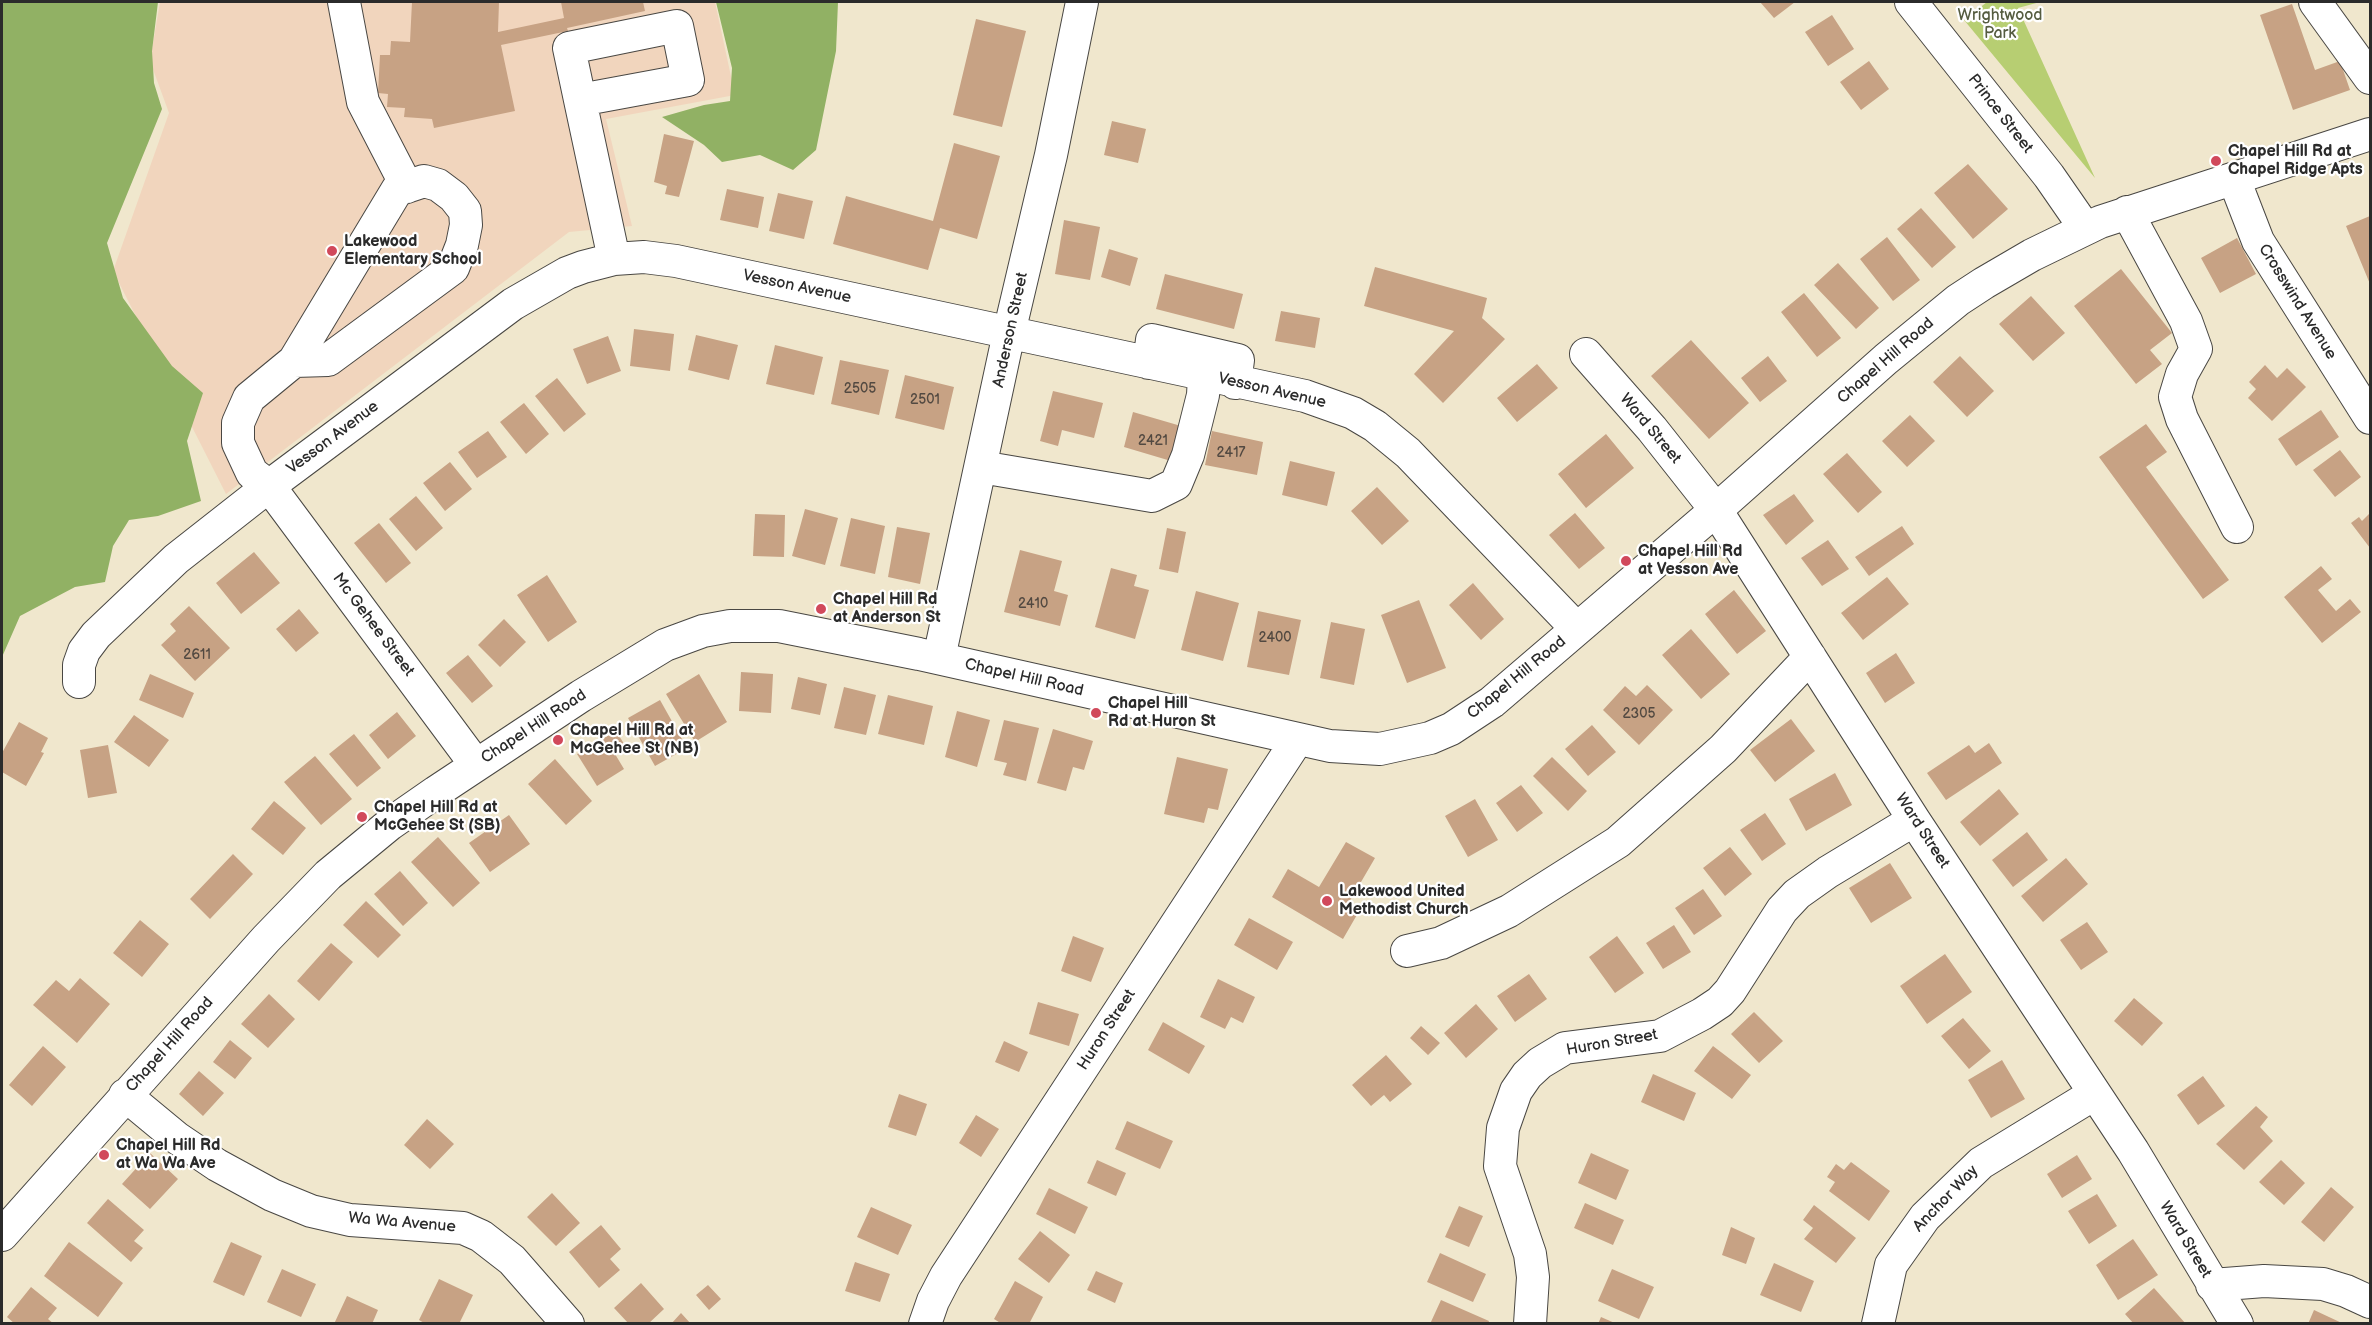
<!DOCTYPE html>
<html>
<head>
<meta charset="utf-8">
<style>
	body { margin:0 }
	#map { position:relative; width:2372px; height:1325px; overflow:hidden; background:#f0e7cd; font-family:"Balsamiq Sans",sans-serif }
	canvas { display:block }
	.frame { position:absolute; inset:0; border:3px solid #2b2b2b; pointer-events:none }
</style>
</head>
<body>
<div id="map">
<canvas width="2372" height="1325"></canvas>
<div class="frame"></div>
</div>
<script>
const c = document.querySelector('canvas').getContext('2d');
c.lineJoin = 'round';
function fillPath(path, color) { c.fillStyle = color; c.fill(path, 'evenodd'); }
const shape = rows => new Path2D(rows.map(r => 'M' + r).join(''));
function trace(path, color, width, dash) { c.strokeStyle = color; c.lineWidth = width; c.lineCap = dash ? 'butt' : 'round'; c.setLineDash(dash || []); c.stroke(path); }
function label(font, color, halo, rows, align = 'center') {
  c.font = font + ' "Balsamiq Sans",sans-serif'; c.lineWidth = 4.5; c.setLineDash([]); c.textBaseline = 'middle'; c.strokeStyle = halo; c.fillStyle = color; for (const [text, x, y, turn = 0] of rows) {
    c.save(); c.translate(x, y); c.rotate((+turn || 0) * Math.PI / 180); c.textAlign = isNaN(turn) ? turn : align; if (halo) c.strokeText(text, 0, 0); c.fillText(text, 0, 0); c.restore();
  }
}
fillPath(shape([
	[160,2,715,2,735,95,606,119,632,226,569,232,226,494,113,271,169,113,150,61]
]), '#f1d5bd');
fillPath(shape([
	[1987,2,2040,2,2018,8,2095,178,1964,20]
]), '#b7ce72');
fillPath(shape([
	[2,2,158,2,152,51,154,83,162,109,107,243,123,298,172,366,203,393,187,441,201,501,158,516,129,520,113,546,105,582,75,587,20,616,2,657],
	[716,2,838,2,836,51,816,150,793,170,760,155,722,162,704,145,662,117,704,105,730,101,732,68]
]), '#91b164');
fillPath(shape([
	[412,2,499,2,498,32,564,18,561,2,643,2,645,11,567,28,568,31,501,45,515,111,434,128,432,119,404,117,405,108,387,107,388,94,378,93,380,55,390,55,391,41,410,42],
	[1760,2,1795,2,1774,18],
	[2292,4,2315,70,2340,61,2350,90,2293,110,2260,15],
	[1832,15,1854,49,1828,66,1805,32],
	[976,19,1026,31,1002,127,953,115],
	[1869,61,1889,89,1861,110,1840,82],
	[1112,121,1146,129,1138,163,1104,155],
	[664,134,694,141,679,197,665,194,667,186,654,182],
	[954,143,1000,156,977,239,940,228,928,270,833,244,846,196,933,221],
	[1968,164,2008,209,1973,239,1934,193],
	[727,189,764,197,758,228,720,220],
	[778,193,813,201,804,239,769,231],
	[1921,208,1956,247,1932,268,1897,229],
	[2370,216,2370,284,2346,226],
	[1064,220,1100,227,1090,280,1055,274],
	[1887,237,1920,280,1893,301,1860,259],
	[2237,238,2256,274,2220,293,2201,258],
	[1109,249,1138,258,1130,286,1101,277],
	[1838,263,1879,308,1856,329,1814,285],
	[1375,267,1487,298,1482,318,1505,339,1443,403,1414,374,1454,331,1364,306],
	[2121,269,2172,333,2150,350,2162,364,2136,384,2074,306],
	[1165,274,1243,294,1234,329,1156,309],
	[1804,293,1841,338,1817,357,1781,312],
	[2031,296,2065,333,2033,361,1999,324],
	[1281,311,1320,318,1315,348,1275,341],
	[634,329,674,334,670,371,630,366],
	[696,335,738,345,729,380,688,370],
	[608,336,621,371,587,384,573,349],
	[1691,340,1749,403,1709,439,1651,376],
	[775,345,823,357,814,395,766,384],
	[1768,356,1787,381,1760,402,1741,378],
	[1960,356,1994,391,1967,417,1933,382],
	[840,360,889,370,879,415,831,404],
	[1537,364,1558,388,1517,422,1497,398],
	[2265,365,2277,378,2287,368,2306,387,2272,421,2248,398,2256,389,2249,382],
	[905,375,954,387,944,430,895,418],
	[557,378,586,414,564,432,535,396],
	[1053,391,1103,403,1094,438,1062,430,1058,446,1040,441],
	[524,403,549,434,526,454,500,422],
	[2321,410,2339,437,2296,466,2278,439],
	[1133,412,1181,426,1171,461,1124,447],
	[1910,415,1935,441,1907,467,1882,441],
	[2146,424,2167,452,2146,467,2229,580,2203,599,2099,457],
	[488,431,507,457,477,478,458,452],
	[1212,431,1263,442,1257,475,1205,465],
	[1606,434,1634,468,1586,508,1558,474],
	[2340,450,2361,477,2335,497,2313,470],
	[1847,453,1882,492,1858,513,1823,474],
	[1290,461,1335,472,1327,506,1282,495],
	[450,462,472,489,445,511,423,483],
	[1377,487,1409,521,1382,545,1351,511],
	[1794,494,1814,521,1786,545,1763,515],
	[416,496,443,528,416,551,389,519],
	[805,509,838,518,825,565,792,556],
	[1575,513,1605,548,1579,569,1549,535],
	[2370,513,2370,548,2351,523,2359,517,2362,521],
	[755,514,785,515,784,557,753,556],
	[851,518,885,526,875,574,840,566],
	[379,523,411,563,386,583,354,543],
	[1902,526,1914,544,1869,576,1855,557],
	[897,527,930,533,920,584,888,577],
	[1167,528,1186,532,1178,573,1159,569],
	[1828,540,1849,569,1822,586,1801,558],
	[1020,550,1062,561,1054,591,1068,595,1060,626,1004,612],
	[254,552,280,583,241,614,216,583],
	[2321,566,2332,579,2318,590,2336,611,2350,599,2361,612,2322,643,2284,597],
	[1111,568,1137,575,1134,586,1149,590,1135,639,1095,627],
	[547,575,577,622,548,642,517,595],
	[1887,577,1909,604,1863,640,1841,613],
	[1473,583,1504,619,1481,640,1449,605],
	[1734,590,1766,631,1737,654,1705,614],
	[1196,591,1239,603,1223,661,1181,650],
	[1419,600,1446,668,1407,683,1381,615],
	[189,606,230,648,195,681,161,645,176,631,170,624],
	[299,609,319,633,296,652,276,629],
	[1258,611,1301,620,1289,675,1247,667],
	[504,619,526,642,500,667,478,645],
	[1331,622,1365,629,1354,685,1320,678],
	[1691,629,1730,674,1701,699,1662,655],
	[1896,653,1915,683,1885,703,1866,673],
	[468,655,493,686,472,703,446,673],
	[741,672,773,674,771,713,739,711],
	[150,674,194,693,183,718,139,700],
	[699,674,727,722,695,742,666,694],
	[798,677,827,684,820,715,791,709],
	[1647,685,1673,710,1639,745,1603,710,1625,686,1636,696],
	[844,687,876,695,866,735,834,728],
	[888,695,933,706,924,745,878,734],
	[660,700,687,748,655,766,628,718],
	[957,711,990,720,977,767,945,757],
	[397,712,416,736,388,759,369,735],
	[134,715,169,740,149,767,114,742],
	[1791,719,1815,751,1775,782,1750,750],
	[1004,720,1039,728,1026,781,1003,775,1007,763,994,760],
	[19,722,48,738,41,752,44,753,26,786,2,772,2,753],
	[1592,725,1616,752,1588,776,1565,749],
	[1053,729,1093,741,1084,770,1073,767,1066,791,1037,783],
	[616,731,626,747,615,754,624,769,597,786,577,754],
	[354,734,381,768,357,787,329,754],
	[1989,743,2002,763,1946,800,1927,773,1969,745,1975,753],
	[108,745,117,793,88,798,80,750],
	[315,756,352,799,321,825,284,782],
	[1177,757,1228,769,1218,810,1208,808,1204,823,1164,814],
	[1552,757,1587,791,1568,811,1533,776],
	[555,759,592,801,566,825,528,784],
	[1835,773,1852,805,1806,831,1789,799],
	[1521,785,1543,813,1517,832,1496,803],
	[1999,789,2019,814,1980,846,1960,822],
	[1475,799,1498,840,1468,857,1445,816],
	[274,801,306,828,283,855,251,829],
	[1765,813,1786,844,1762,861,1740,830],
	[509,815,530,844,490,872,469,843],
	[2027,832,2048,860,2013,887,1992,860],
	[438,837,480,883,453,907,411,862],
	[1346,842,1375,858,1347,906,1358,913,1343,939,1272,897,1288,869,1319,887],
	[1730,847,1752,874,1725,896,1703,868],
	[233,854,253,874,210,919,190,899],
	[2066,858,2088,884,2043,922,2021,896],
	[1890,863,1912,898,1871,923,1849,888],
	[400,871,428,903,403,926,374,894],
	[1703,889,1722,916,1694,935,1675,908],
	[366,901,401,935,378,958,343,925],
	[1249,918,1293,942,1277,970,1234,945],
	[140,920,169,944,142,977,113,953],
	[2087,922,2108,952,2081,970,2060,940],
	[1674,925,1691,952,1663,969,1646,943],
	[1073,936,1104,948,1091,982,1061,971],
	[1617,936,1644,973,1615,993,1589,957],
	[331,943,353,962,319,1001,297,981],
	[1945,954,1972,992,1927,1024,1900,986],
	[1529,974,1547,999,1515,1022,1497,996],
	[80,978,110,1004,77,1043,33,1005,56,980,69,991],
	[1218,979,1255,997,1243,1023,1231,1017,1225,1029,1200,1017],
	[269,994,295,1019,268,1048,241,1024],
	[2134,998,2163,1023,2142,1046,2114,1021],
	[1038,1002,1079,1014,1069,1046,1029,1034],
	[1476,1004,1498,1029,1466,1058,1444,1033],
	[1754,1012,1783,1041,1759,1063,1731,1034],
	[1963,1018,1991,1051,1969,1069,1941,1036],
	[1163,1022,1205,1046,1189,1074,1148,1050],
	[1421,1026,1440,1043,1428,1055,1410,1038],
	[230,1040,252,1058,235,1079,213,1062],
	[1004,1041,1028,1052,1019,1072,995,1062],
	[43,1046,66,1067,32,1106,9,1085],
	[1713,1046,1751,1075,1732,1099,1694,1071],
	[1386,1055,1412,1084,1390,1102,1384,1095,1371,1106,1352,1085],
	[2002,1060,2025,1099,1991,1118,1968,1080],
	[199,1071,224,1093,203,1116,179,1094],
	[1653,1074,1696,1093,1684,1121,1641,1102],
	[2203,1076,2225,1106,2198,1125,2177,1095],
	[899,1094,927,1104,916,1136,888,1127],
	[2256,1106,2268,1117,2260,1127,2273,1141,2244,1170,2216,1144],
	[976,1115,999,1129,981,1157,959,1143],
	[427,1119,454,1144,430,1169,404,1145],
	[1127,1121,1173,1141,1160,1169,1115,1149],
	[150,1153,178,1179,150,1209,122,1184],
	[1591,1153,1629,1170,1616,1200,1578,1183],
	[2077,1155,2092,1179,2062,1198,2047,1174],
	[1097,1160,1126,1173,1116,1196,1087,1183],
	[2281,1160,2305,1183,2284,1205,2259,1182],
	[1851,1162,1890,1191,1869,1221,1829,1191,1835,1182,1827,1177,1836,1164,1844,1170],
	[2331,1187,2354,1207,2324,1242,2301,1222],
	[1049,1188,1088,1207,1075,1234,1036,1214],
	[552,1193,580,1223,556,1246,527,1217],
	[2097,1194,2117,1226,2089,1244,2068,1211],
	[108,1199,144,1230,134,1241,143,1248,131,1262,87,1223],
	[1585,1203,1624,1220,1613,1245,1574,1228],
	[1814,1205,1856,1238,1836,1263,1804,1239,1813,1228,1803,1220],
	[1459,1206,1483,1216,1469,1247,1445,1237],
	[871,1207,912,1225,898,1255,857,1237],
	[601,1225,621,1249,610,1259,620,1270,599,1288,569,1252],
	[1731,1227,1755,1238,1746,1264,1722,1255],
	[1040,1231,1070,1255,1049,1283,1018,1259],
	[2133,1239,2158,1275,2118,1300,2096,1265],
	[69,1242,123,1283,98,1317,44,1276],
	[231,1242,262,1256,244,1296,213,1282],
	[1440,1253,1486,1274,1473,1302,1427,1282],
	[855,1262,890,1274,880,1302,845,1291],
	[1774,1263,1814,1281,1801,1312,1760,1295],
	[282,1269,316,1284,301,1317,267,1302],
	[1612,1269,1654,1287,1639,1319,1598,1301],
	[1096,1271,1123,1283,1115,1303,1087,1290],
	[439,1279,473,1295,459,1324,426,1324,419,1320],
	[1015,1281,1043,1297,1029,1324,1002,1324,994,1319],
	[641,1283,664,1309,648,1324,629,1324,614,1308],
	[708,1285,721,1299,709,1310,696,1295],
	[31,1287,57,1308,48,1319,54,1324,15,1324,7,1317],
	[2154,1288,2186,1324,2134,1324,2125,1314],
	[347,1296,378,1310,372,1324,334,1324],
	[1441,1300,1489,1321,1488,1324,1430,1324],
	[2314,1310,2344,1324,2308,1324],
	[681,1313,691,1324,671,1324],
	[1601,1317,1617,1324,1598,1324]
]), '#c7a284');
const minor = shape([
	[344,2,363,102,407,187],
	[1911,2,2049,176,2085,228],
	[2315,2,2370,78],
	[580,100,688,80,677,26,569,48,580,100,614,259],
	[2234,179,2258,241,2370,418],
	[2127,212,2186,321,2196,349,2182,374,2175,397,2182,419,2237,527],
	[1586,354,1652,429,1716,510,1914,820,2133,1151,2237,1324],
	[294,361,328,360,453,268,462,245,466,225,465,211,454,197,438,185,424,181,397,190,294,361,249,398,238,423,238,443,252,473,269,486,476,765],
	[1149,363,1152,340,1238,360,1235,383],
	[981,467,1152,496,1176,484,1188,455,1203,395,1204,376],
	[939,658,1009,333,1051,155,1082,2],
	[79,682,79,665,84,651,96,635,176,559,269,486,513,304,567,273,583,267,614,259,644,257,676,261,1305,396,1353,413,1375,426,1408,453,1577,629],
	[1407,951,1441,943,1509,911,1618,842,1723,749,1810,657],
	[125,1095,177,1138,217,1165,272,1195,311,1211,350,1220,463,1228,481,1236,512,1260,568,1324],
	[2,1235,266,939,328,875,390,824,436,792,581,696,665,645,703,631,730,626,779,626,919,654,1330,746,1380,749,1430,738,1451,729,1492,702,1716,510,1886,359,1958,300,1984,283,2032,255,2100,222,2370,134],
	[2212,1285,2264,1281,2323,1284,2346,1291,2370,1302],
	[925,1324,933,1301,946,1276,1297,740],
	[1530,1324,1533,1277,1530,1254,1500,1166,1503,1128,1516,1091,1527,1075,1540,1063,1565,1048,1660,1036,1702,1014,1720,1002,1730,991,1782,910,1797,894,1828,872,1914,820],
	[1878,1324,1891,1265,1925,1217,1981,1163,2094,1094]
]);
trace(minor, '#494743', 34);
trace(minor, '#fff', 32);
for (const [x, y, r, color] of [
	[2216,161,6,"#d1495b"],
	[332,251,6,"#d1495b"],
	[1626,561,6,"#d1495b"],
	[821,609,6,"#d1495b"],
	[1096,713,6,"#d1495b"],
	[558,740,6,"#d1495b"],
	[362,817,6,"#d1495b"],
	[1327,901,6,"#d1495b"],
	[104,1155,6,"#d1495b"]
]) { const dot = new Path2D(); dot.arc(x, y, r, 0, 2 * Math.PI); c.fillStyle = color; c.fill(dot); trace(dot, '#fff', 2); }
label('14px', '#524941', null, [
	["2505",860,389],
	["2501",925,400],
	["2421",1153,441],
	["2417",1231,453],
	["2410",1033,604],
	["2400",1275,638],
	["2611",197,655],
	["2305",1639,714]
]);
label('16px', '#555c40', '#fff', [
	["Wrightwood",2000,16],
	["Park",2000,34]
]);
label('16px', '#2b2b2b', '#fff', [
	["Prince Street",2000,114,52],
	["Vesson Avenue",797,287,12],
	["Crosswind Avenue",2297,302,58],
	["Anderson Street",1011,330,-78],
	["Chapel Hill Road",1886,361,-41],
	["Vesson Avenue",1272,391,13],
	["Ward Street",1650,429,50],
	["Vesson Avenue",333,438,-37],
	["Mc Gehee Street",373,625,53],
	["Chapel Hill Road",1024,678,13],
	["Chapel Hill Road",1517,678,-39],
	["Chapel Hill Road",534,727,-33],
	["Ward Street",1922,831,57],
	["Huron Street",1107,1030,-57],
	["Huron Street",1612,1043,-10],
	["Chapel Hill Road",170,1045,-48],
	["Anchor Way",1946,1199,-46],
	["Wa Wa Avenue",402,1223,5],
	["Ward Street",2185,1240,59]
]);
label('bold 16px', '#2b2b2b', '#fff', [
	["Chapel Hill Rd at",2228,152],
	["Chapel Ridge Apts",2228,170],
	["Lakewood",344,242],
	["Elementary School",344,260],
	["Chapel Hill Rd",1638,552],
	["at Vesson Ave",1638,570],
	["Chapel Hill Rd",833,600],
	["at Anderson St",833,618],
	["Chapel Hill",1108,704],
	["Rd at Huron St",1108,722],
	["Chapel Hill Rd at",570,731],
	["McGehee St (NB)",570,749],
	["Chapel Hill Rd at",374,808],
	["McGehee St (SB)",374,826],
	["Lakewood United",1339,892],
	["Methodist Church",1339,910],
	["Chapel Hill Rd",116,1146],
	["at Wa Wa Ave",116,1164]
], 'left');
</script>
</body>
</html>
